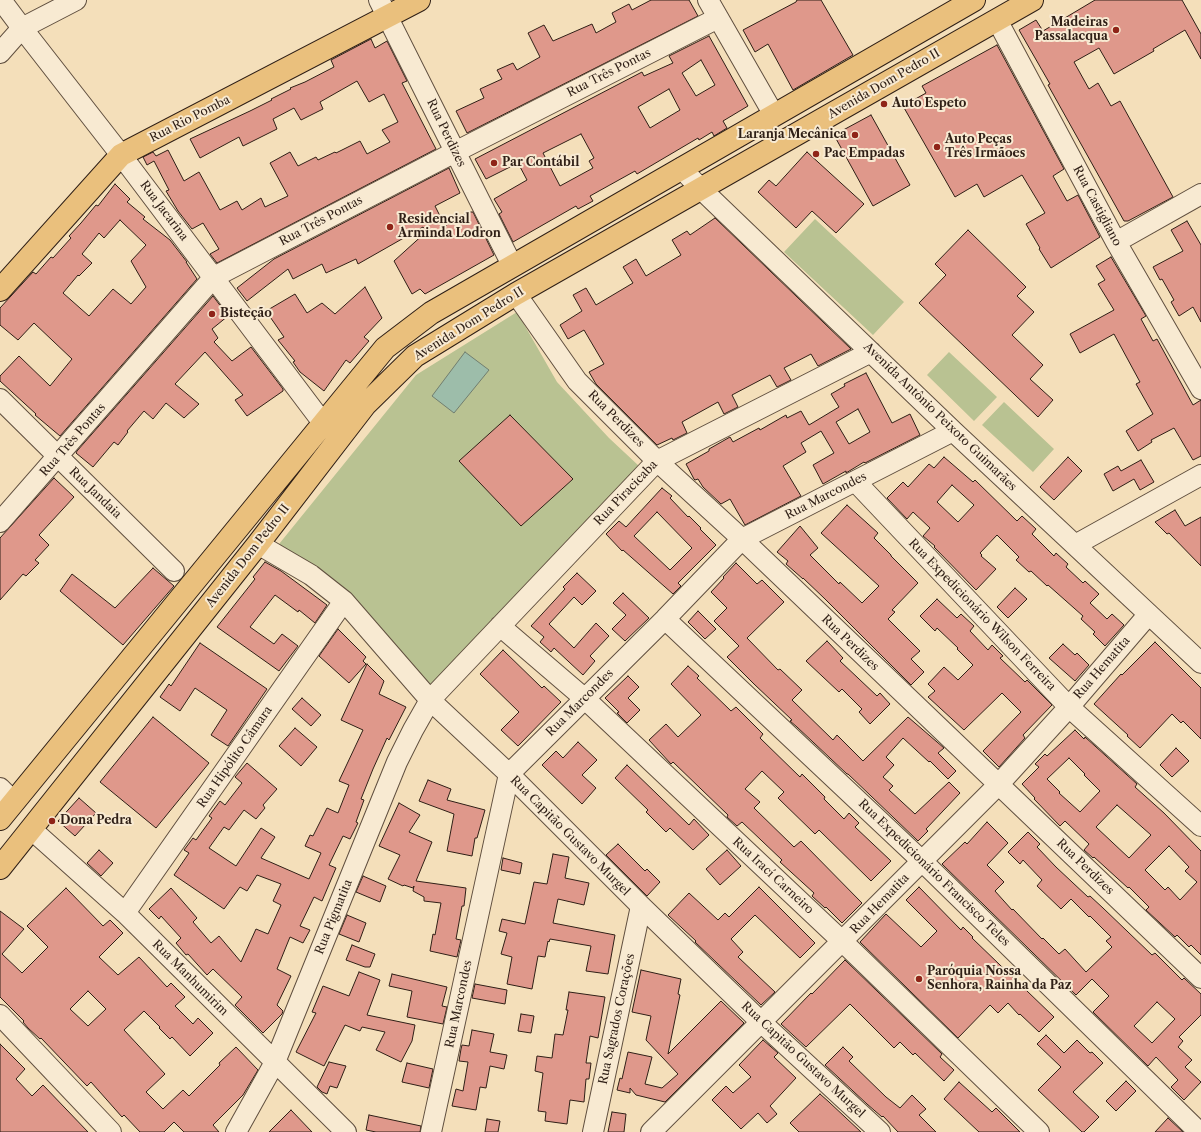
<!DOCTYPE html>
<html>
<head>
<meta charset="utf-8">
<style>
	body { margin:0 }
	canvas { display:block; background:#f4dfba }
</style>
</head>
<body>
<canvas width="1201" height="1132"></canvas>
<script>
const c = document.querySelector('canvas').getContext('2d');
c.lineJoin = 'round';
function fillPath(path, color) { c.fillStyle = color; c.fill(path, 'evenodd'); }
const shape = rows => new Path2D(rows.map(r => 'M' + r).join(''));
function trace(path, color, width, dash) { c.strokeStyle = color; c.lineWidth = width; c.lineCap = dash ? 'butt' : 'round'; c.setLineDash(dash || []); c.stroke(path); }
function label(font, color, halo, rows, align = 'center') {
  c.font = font + ' "Libre Caslon Text",serif'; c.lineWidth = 4; c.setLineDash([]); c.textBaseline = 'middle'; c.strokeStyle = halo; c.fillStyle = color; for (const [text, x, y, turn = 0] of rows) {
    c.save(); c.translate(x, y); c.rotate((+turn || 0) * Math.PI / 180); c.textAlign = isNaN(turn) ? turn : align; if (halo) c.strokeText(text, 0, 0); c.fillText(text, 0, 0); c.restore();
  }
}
fillPath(shape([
	[815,219,904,302,873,335,784,252],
	[517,312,557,382,609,438,639,466,430,697,275,549,416,375],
	[949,352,997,397,974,421,927,375],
	[1004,402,1054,449,1033,472,982,425]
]), '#b9c292');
const water = shape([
	[465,352,489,370,454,413,432,396,465,352]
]);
fillPath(water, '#9dbdaa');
trace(water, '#717e6f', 1);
const building = shape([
	[651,0,689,0,698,16,467,133,456,111,484,98,480,89,502,79,497,70,513,63,517,70,540,57,528,33,544,25,553,41,592,24,596,33,616,22,612,13,629,4,632,10,651,0],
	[797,0,821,0,853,55,793,90,768,44,755,52,743,30,796,2,797,0],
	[1095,0,1182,0,1201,34,1201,59,1185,30,1153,49,1154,51,1114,74,1099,48,1074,62,1089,89,1098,83,1111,106,1120,101,1173,197,1128,221,1124,221,1048,85,1050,84,1019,30,1036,20,1043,31,1095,0],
	[709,36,748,106,723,121,727,128,714,136,712,132,699,140,698,138,637,174,635,171,590,196,593,201,578,209,576,206,513,242,499,214,502,212,494,199,527,180,518,163,486,179,475,159,642,72,644,76,673,63,669,56,709,36],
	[701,60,715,85,696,96,682,73,701,60],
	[669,89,680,110,650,128,638,107,669,89],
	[581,134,594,158,589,161,593,168,560,186,543,153,581,134],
	[371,39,375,48,387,41,407,81,402,83,436,149,217,263,210,254,219,249,203,223,192,229,178,211,166,191,169,190,154,161,147,165,143,157,153,152,156,156,168,150,184,181,199,172,220,210,237,201,242,210,261,198,265,207,288,196,270,163,290,152,298,166,316,157,318,160,335,152,336,153,360,141,367,154,390,142,382,130,398,122,384,94,369,102,357,81,320,102,323,109,301,120,294,108,273,119,277,129,243,146,239,137,200,158,190,139,250,111,272,100,271,99,291,89,290,88,305,82,334,67,331,60,371,39],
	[997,45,1064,169,1053,176,1067,201,1078,195,1100,237,1051,268,1039,249,1040,248,1026,224,1045,213,1022,175,984,197,977,184,955,197,903,106,926,93,922,86,997,45],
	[871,115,910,185,873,206,834,135,871,115],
	[807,152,864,204,836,233,812,211,796,228,758,192,769,180,776,186,807,152],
	[449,168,460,193,435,206,445,226,469,212,473,212,494,255,425,294,420,289,412,294,394,261,426,232,423,227,358,264,356,259,326,273,322,264,293,279,288,269,247,301,237,288,274,259,449,168],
	[115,184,130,199,127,202,145,217,143,219,170,240,187,262,186,262,197,279,60,436,35,415,36,414,0,381,0,376,19,356,50,386,72,359,34,323,18,340,0,325,0,308,33,272,36,274,51,257,53,258,71,238,69,236,81,223,96,205,98,206,115,184],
	[120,220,146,245,131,261,146,287,131,304,113,289,89,316,63,293,78,275,79,276,92,263,82,254,99,233,104,238,120,220],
	[715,218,851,349,818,366,811,354,784,368,791,380,777,387,770,375,732,395,738,407,724,414,718,402,682,422,687,433,673,440,672,438,657,445,596,384,589,372,604,364,584,330,568,339,560,325,582,311,573,295,586,288,596,305,633,283,623,267,636,259,646,276,681,255,672,240,687,231,690,235,715,218],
	[1187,221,1201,245,1201,322,1193,307,1179,316,1171,302,1174,300,1162,279,1160,280,1153,267,1183,251,1171,230,1187,221],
	[968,230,1026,287,1017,296,1034,312,1012,335,1043,365,1030,379,1053,400,1038,417,919,303,946,275,935,264,968,230],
	[1111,257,1146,316,1141,319,1153,341,1157,339,1193,405,1201,400,1201,456,1193,460,1174,428,1151,440,1152,442,1138,451,1126,431,1153,414,1136,384,1140,382,1114,334,1080,353,1070,334,1114,310,1098,284,1105,280,1096,266,1111,257],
	[365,287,382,318,364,337,369,341,350,363,346,360,324,391,300,372,293,362,295,361,278,340,284,337,266,311,295,294,307,313,322,303,335,314,365,287],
	[213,296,228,316,212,329,218,338,214,342,232,361,251,347,283,389,283,391,247,416,235,400,243,395,205,352,175,384,199,404,184,418,166,403,153,419,144,411,127,431,128,432,118,445,114,442,93,467,76,453,77,451,213,296],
	[866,373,892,423,910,414,920,435,865,463,864,462,846,473,846,471,823,484,813,465,834,453,821,431,801,443,806,452,783,466,801,496,745,525,730,499,721,504,703,487,698,479,695,480,694,479,686,464,709,451,709,449,730,437,733,442,759,428,760,430,786,415,787,418,801,411,809,425,839,407,831,394,845,386,844,384,866,373],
	[858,409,870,432,849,444,836,422,858,409],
	[510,415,573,479,521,526,459,461,510,415],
	[944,457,973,482,975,480,1017,521,1022,516,1036,529,1032,534,1054,556,1056,553,1068,564,1066,567,1083,583,1085,581,1099,594,1090,603,1107,619,1112,614,1124,625,1105,646,1093,634,1095,632,1081,619,1083,616,1048,585,1047,586,1031,571,1029,572,1016,560,1019,557,997,535,980,553,982,555,981,556,996,569,976,590,934,547,935,546,923,536,930,528,913,512,907,519,887,498,903,482,908,487,929,464,934,468,944,457],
	[952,485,974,505,958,522,937,502,952,485],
	[1068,457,1082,471,1054,500,1040,487,1068,457],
	[1141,460,1154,482,1140,490,1134,479,1113,491,1104,474,1118,466,1121,471,1141,460],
	[54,478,74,497,39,535,49,545,35,560,39,563,26,576,23,574,0,600,0,538,54,478],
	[662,488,672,496,670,498,688,517,689,516,701,528,700,529,716,545,678,583,681,586,673,594,623,550,622,551,606,534,619,521,626,527,662,488],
	[657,512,692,548,670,570,634,536,657,512],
	[847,505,878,533,874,538,891,555,891,556,918,583,892,610,895,612,888,619,920,651,911,659,924,672,911,685,825,599,803,578,803,579,786,564,788,561,777,552,800,526,818,548,810,555,839,584,840,582,862,603,879,586,821,533,847,505],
	[1175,510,1185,526,1201,517,1201,566,1169,533,1167,534,1155,522,1175,510],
	[265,562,281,571,327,605,315,623,299,610,298,612,275,595,250,627,274,644,282,634,298,646,279,671,217,627,255,579,253,577,265,562],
	[736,563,757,584,762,580,784,602,747,638,778,670,780,669,802,690,792,700,833,740,837,735,863,761,908,717,944,748,938,753,956,771,948,779,930,761,929,762,903,738,886,757,894,765,883,777,893,786,889,790,915,814,949,782,960,793,926,829,928,831,918,841,848,774,847,774,797,727,790,721,792,720,754,684,727,657,739,646,714,621,727,608,711,592,724,578,723,577,736,563],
	[153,568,174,586,123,645,60,591,72,574,115,608,153,568],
	[577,573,596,591,582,605,574,597,549,624,574,648,596,623,609,636,590,656,595,661,583,675,554,648,551,652,540,642,544,637,531,626,565,589,563,587,577,573],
	[1015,588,1027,599,1008,618,997,607,1015,588],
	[623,593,649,618,625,641,612,629,626,615,613,603,623,593],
	[937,599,957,618,961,614,974,626,970,631,988,650,992,645,1003,656,1000,658,1025,682,1027,680,1052,705,1023,735,1025,738,999,767,983,751,1021,712,1002,693,964,730,928,697,935,691,928,684,944,667,958,680,973,665,957,649,958,648,937,628,935,631,920,616,937,599],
	[698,611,716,629,705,639,688,622,698,611],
	[338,629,366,657,363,661,366,664,349,683,319,656,338,629],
	[827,641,843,658,840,661,877,696,880,693,890,704,870,724,859,712,862,709,842,689,839,692,806,661,827,641],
	[1155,642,1201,688,1201,739,1183,721,1181,723,1172,714,1140,748,1127,736,1128,735,1094,704,1121,674,1122,675,1155,642],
	[200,643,267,689,228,746,211,735,227,710,195,688,180,711,160,697,169,684,171,686,200,643],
	[1063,644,1075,655,1077,653,1089,665,1075,681,1049,658,1063,644],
	[503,650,542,688,544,686,561,702,518,746,501,730,519,712,480,674,503,650],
	[367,664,384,681,379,694,406,707,389,740,387,738,373,769,361,799,364,800,356,822,358,823,350,839,343,836,329,865,336,868,322,901,314,897,300,926,310,930,303,943,290,937,277,969,291,976,277,1005,283,1011,282,1014,263,1033,235,1005,242,997,213,969,207,975,188,954,186,955,176,943,181,938,161,916,159,919,149,909,171,888,197,918,193,922,211,943,219,936,241,962,256,929,268,934,281,905,273,901,281,884,257,875,247,891,240,887,224,909,174,875,189,853,184,850,193,838,196,840,212,818,209,816,220,801,225,805,242,783,235,777,247,763,277,789,263,805,265,808,256,819,244,810,229,830,224,827,209,848,236,866,261,828,275,837,261,858,309,879,321,853,305,846,310,835,313,836,327,808,338,813,349,785,339,781,363,730,341,720,367,664],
	[688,666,699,676,697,678,731,711,736,707,763,734,760,738,800,777,802,774,825,797,824,799,844,819,849,813,859,823,855,827,891,861,871,881,819,830,815,834,778,798,784,792,762,771,745,789,760,802,754,808,794,847,801,841,862,903,842,923,826,907,825,908,812,896,814,893,780,862,782,860,742,822,737,826,727,817,728,815,673,762,671,764,649,740,666,724,678,737,701,715,671,684,688,666],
	[628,676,639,687,628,698,640,710,627,723,617,713,619,712,605,698,628,676],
	[302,698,321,715,311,726,292,709,302,698],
	[153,717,209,763,156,828,100,782,153,717],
	[295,728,317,747,301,766,279,746,295,728],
	[1075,730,1084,739,1085,737,1137,784,1135,787,1164,813,1201,851,1201,955,1191,945,1189,947,1177,935,1175,937,1146,910,1149,907,1129,887,1128,888,1094,857,1093,858,1084,850,1089,844,1065,821,1060,826,1034,799,1035,798,1022,784,1039,767,1035,764,1045,754,1047,756,1075,730],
	[1069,758,1085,774,1084,775,1100,791,1080,812,1059,793,1060,792,1047,779,1069,758],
	[1117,805,1151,835,1129,858,1096,827,1117,805],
	[1169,846,1189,867,1185,871,1197,882,1180,900,1168,887,1165,890,1145,870,1169,846],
	[578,742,597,760,582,775,596,788,582,804,542,765,556,751,563,758,578,742],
	[1176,748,1189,761,1172,777,1160,765,1176,748],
	[627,765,689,825,694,819,709,835,693,850,670,828,666,832,646,812,648,810,615,778,627,765],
	[428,780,451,789,447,800,485,810,477,838,475,838,472,856,447,851,454,814,419,801,428,780],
	[79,798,96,813,75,836,58,821,79,798],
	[399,803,420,815,409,832,432,842,416,881,466,888,464,906,462,906,456,939,461,940,457,957,430,951,433,934,435,935,441,903,424,901,424,897,413,891,414,886,413,888,404,885,403,886,388,879,400,855,379,846,399,803],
	[987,822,1008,843,987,865,1004,882,995,891,1012,910,1013,909,1042,939,1043,938,1059,954,1065,949,1086,972,1112,947,1106,941,1111,937,1090,916,1089,917,1071,899,1061,909,1037,886,1042,880,1023,860,1020,864,1008,852,1028,832,1040,844,1037,847,1056,867,1088,897,1090,896,1103,908,1152,955,1155,953,1182,980,1184,978,1201,994,1201,1015,1179,1037,1183,1041,1178,1047,1192,1060,1185,1067,1201,1082,1184,1100,1171,1087,1178,1080,1156,1057,1148,1066,1093,1012,1109,996,1092,979,1076,995,942,864,965,842,967,844,987,822],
	[1157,1002,1175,1019,1152,1043,1134,1026,1157,1002],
	[618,844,645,871,647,869,660,882,647,896,606,855,618,844],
	[99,850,113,863,101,876,87,863,99,850],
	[727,850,741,866,720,885,706,869,727,850],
	[553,854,569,857,565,878,589,883,584,905,558,899,553,923,615,935,608,974,586,971,591,946,550,939,549,942,548,941,545,957,538,956,532,989,507,984,512,957,501,954,507,933,499,931,502,919,525,924,534,882,547,884,553,854],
	[503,858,522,863,520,874,501,870,503,858],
	[363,876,386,886,380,902,356,892,363,876],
	[759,887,815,943,800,958,755,915,731,939,743,952,738,957,775,992,761,1005,695,942,696,941,668,915,689,893,718,920,725,913,729,917,759,887],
	[919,887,961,930,963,927,973,937,972,938,1054,1017,1039,1032,1020,1014,1019,1015,1008,1003,998,1013,990,1005,958,1038,860,942,886,914,921,947,937,931,906,900,919,887],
	[66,888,103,926,110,920,123,933,99,957,118,975,139,957,167,987,171,983,185,997,175,1006,193,1024,198,1018,213,1033,190,1056,172,1037,170,1039,159,1028,160,1027,144,1011,124,1030,165,1074,146,1092,163,1109,183,1090,189,1096,220,1065,219,1063,236,1047,258,1070,243,1095,213,1125,219,1132,184,1132,174,1122,164,1132,140,1132,124,1115,122,1117,91,1082,87,1086,41,1038,40,1039,28,1028,23,1022,24,1021,0,997,0,911,24,929,2,954,22,973,48,947,27,926,66,888],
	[88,991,106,1009,88,1026,70,1009,88,991],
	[347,915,366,923,359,942,339,934,347,915],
	[352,945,375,954,370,967,365,967,346,960,352,945],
	[845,960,942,1054,940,1057,954,1070,944,1081,915,1053,913,1055,900,1042,894,1048,850,1004,806,1047,781,1024,811,993,812,994,845,960],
	[641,970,681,979,678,994,680,995,668,1054,721,1001,744,1023,665,1102,636,1095,630,1088,630,1093,617,1090,620,1078,622,1079,628,1052,652,1057,645,1084,662,1088,678,1074,646,1040,651,1016,632,1012,641,970],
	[359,972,380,980,367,1015,415,1025,412,1041,401,1062,376,1050,385,1032,362,1027,360,1031,345,1025,324,1066,296,1052,316,1013,312,1012,323,986,349,996,359,972],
	[392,974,447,987,442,1006,447,1007,443,1024,407,1017,412,991,389,986,392,974],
	[475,984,507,990,505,1004,472,998,475,984],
	[569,992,605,997,598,1038,590,1036,586,1063,591,1063,589,1079,586,1079,584,1102,570,1100,567,1124,545,1121,546,1112,538,1111,543,1073,535,1071,537,1056,552,1058,555,1034,563,1035,568,1010,566,1010,569,992],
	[521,1014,534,1016,531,1033,518,1031,521,1014],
	[472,1030,494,1034,490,1052,507,1055,504,1069,490,1066,486,1088,480,1087,476,1110,452,1106,456,1089,463,1091,468,1062,459,1061,461,1049,462,1045,469,1046,472,1030],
	[1046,1035,1064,1053,1077,1040,1090,1053,1092,1052,1103,1063,1073,1092,1099,1117,1084,1132,1082,1132,1038,1090,1061,1067,1037,1044,1046,1035],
	[763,1040,778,1053,774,1057,796,1078,770,1106,777,1114,767,1123,758,1113,741,1129,712,1100,726,1086,733,1093,751,1077,739,1065,763,1040],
	[0,1044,25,1069,16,1079,32,1096,43,1085,88,1132,0,1132,0,1044],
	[843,1047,853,1057,849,1061,886,1097,900,1108,912,1095,926,1109,919,1115,936,1132,898,1132,883,1116,882,1117,867,1104,825,1065,843,1047],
	[329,1062,346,1066,337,1088,330,1086,327,1094,322,1092,317,1087,329,1062],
	[407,1063,433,1069,429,1088,402,1082,407,1063],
	[1126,1081,1136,1091,1116,1111,1106,1101,1126,1081],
	[959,1082,992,1112,996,1108,1020,1132,979,1132,944,1099,959,1082],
	[820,1094,829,1102,861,1132,799,1132,790,1123,820,1094],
	[291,1110,312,1132,269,1132,291,1110],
	[612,1112,626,1114,624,1132,608,1132,612,1112],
	[369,1115,421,1126,420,1132,376,1132,366,1130,369,1115],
	[1168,1118,1183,1132,1155,1132,1168,1118],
	[487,1119,500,1121,498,1132,485,1132,487,1119]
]);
fillPath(building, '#df988b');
trace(building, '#2f1f16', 1);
const minor = shape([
	[1,0,22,28,121,155,323,423],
	[379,0,512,265],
	[708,0,774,115],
	[997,20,1116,242,1201,389],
	[0,53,22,28,76,0],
	[681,168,701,189,953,431,1201,663],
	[1116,242,1201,194],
	[516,294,577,381,657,461,742,539,1201,978],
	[0,399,174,571],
	[855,481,1069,707,1201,826],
	[0,522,214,277,455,152,718,18],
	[258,544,311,575,344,601,430,700,509,774,641,906,761,1022,880,1132],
	[1075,545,1201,475],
	[665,619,922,861,1199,1132],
	[500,626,584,698,843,942,1039,1132],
	[0,788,14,802],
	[31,829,125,913,346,1132],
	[125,913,344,601],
	[0,1015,111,1132],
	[236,1132,275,1062,397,762,413,730,430,700,657,461,871,352],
	[431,1132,509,774,665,619,742,539,953,431],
	[593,1132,641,906],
	[651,1132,998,785,1069,707,1148,615]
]);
const major = shape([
	[0,290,121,155,419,0],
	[0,819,385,348,431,313,974,0],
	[0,868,258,544,365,405,415,356,516,294,1032,0]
]);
trace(minor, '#604f3f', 22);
trace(major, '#2f1f16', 24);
trace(minor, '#f8ead2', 20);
trace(major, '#eac07d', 22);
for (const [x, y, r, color] of [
	[1116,30,4,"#8f2418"],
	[884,104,4,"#8f2418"],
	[855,135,4,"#8f2418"],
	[937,147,4,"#8f2418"],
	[816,154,4,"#8f2418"],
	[494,163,4,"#8f2418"],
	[390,227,4,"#8f2418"],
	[212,314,4,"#8f2418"],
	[52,821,4,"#8f2418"],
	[919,979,4,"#8f2418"]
]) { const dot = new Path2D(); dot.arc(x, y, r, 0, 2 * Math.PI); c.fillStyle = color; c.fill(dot); trace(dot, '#f8ead2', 1.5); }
label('bold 12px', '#2f1f16', '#f8ead2', [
	["Madeiras",1108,23,"right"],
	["Passalacqua",1108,37,"right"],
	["Auto Espeto",892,104],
	["Laranja Mecânica",847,135,"right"],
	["Auto Peças",945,140],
	["Três Irmãoes",945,154],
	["Pac Empadas",824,154],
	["Par Contábil",502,163],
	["Residencial",398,220],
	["Arminda Lodron",398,234],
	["Bisteção",220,314],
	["Dona Pedra",60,821],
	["Paróquia Nossa",927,972],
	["Senhora, Rainha da Paz",927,986]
], 'left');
label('12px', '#2f1f16', '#f8ead2', [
	["Rua Três Pontas",609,73,-27],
	["Avenida Dom Pedro II",884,84,-30],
	["Rua Rio Pomba",190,119,-27],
	["Rua Perdizes",446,133,64],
	["Rua Castigliano",1097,206,62],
	["Rua Jacarina",164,211,53],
	["Rua Três Pontas",321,221,-28],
	["Avenida Dom Pedro II",469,324,-32],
	["Avenida Antônio Peixoto Guimarães",940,417,44],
	["Rua Perdizes",616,419,45],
	["Rua Três Pontas",73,440,-49],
	["Rua Jandaia",95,493,44],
	["Rua Piracicaba",626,493,-46],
	["Rua Marcondes",826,496,-27],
	["Avenida Dom Pedro II",248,556,-52],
	["Rua Expedicionário Wilson Ferreira",982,615,46],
	["Rua Perdizes",850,643,44],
	["Rua Hematita",1102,668,-49],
	["Rua Marcondes",580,703,-45],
	["Rua Hipólito Câmara",235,757,-55],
	["Rua Capitão Gustavo Murgel",570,836,45],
	["Rua Perdizes",1085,867,44],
	["Rua Expedicionário Francisco Teles",934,873,44],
	["Rua Irací Carneiro",773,876,43],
	["Rua Hematita",880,904,-46],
	["Rua Pigmatita",334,917,-68],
	["Rua Manhumirim",190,978,45],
	["Rua Marcondes",459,1004,-78],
	["Rua Sagrados Corações",617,1019,-78],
	["Rua Capitão Gustavo Murgel",803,1060,43]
]);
</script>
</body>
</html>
